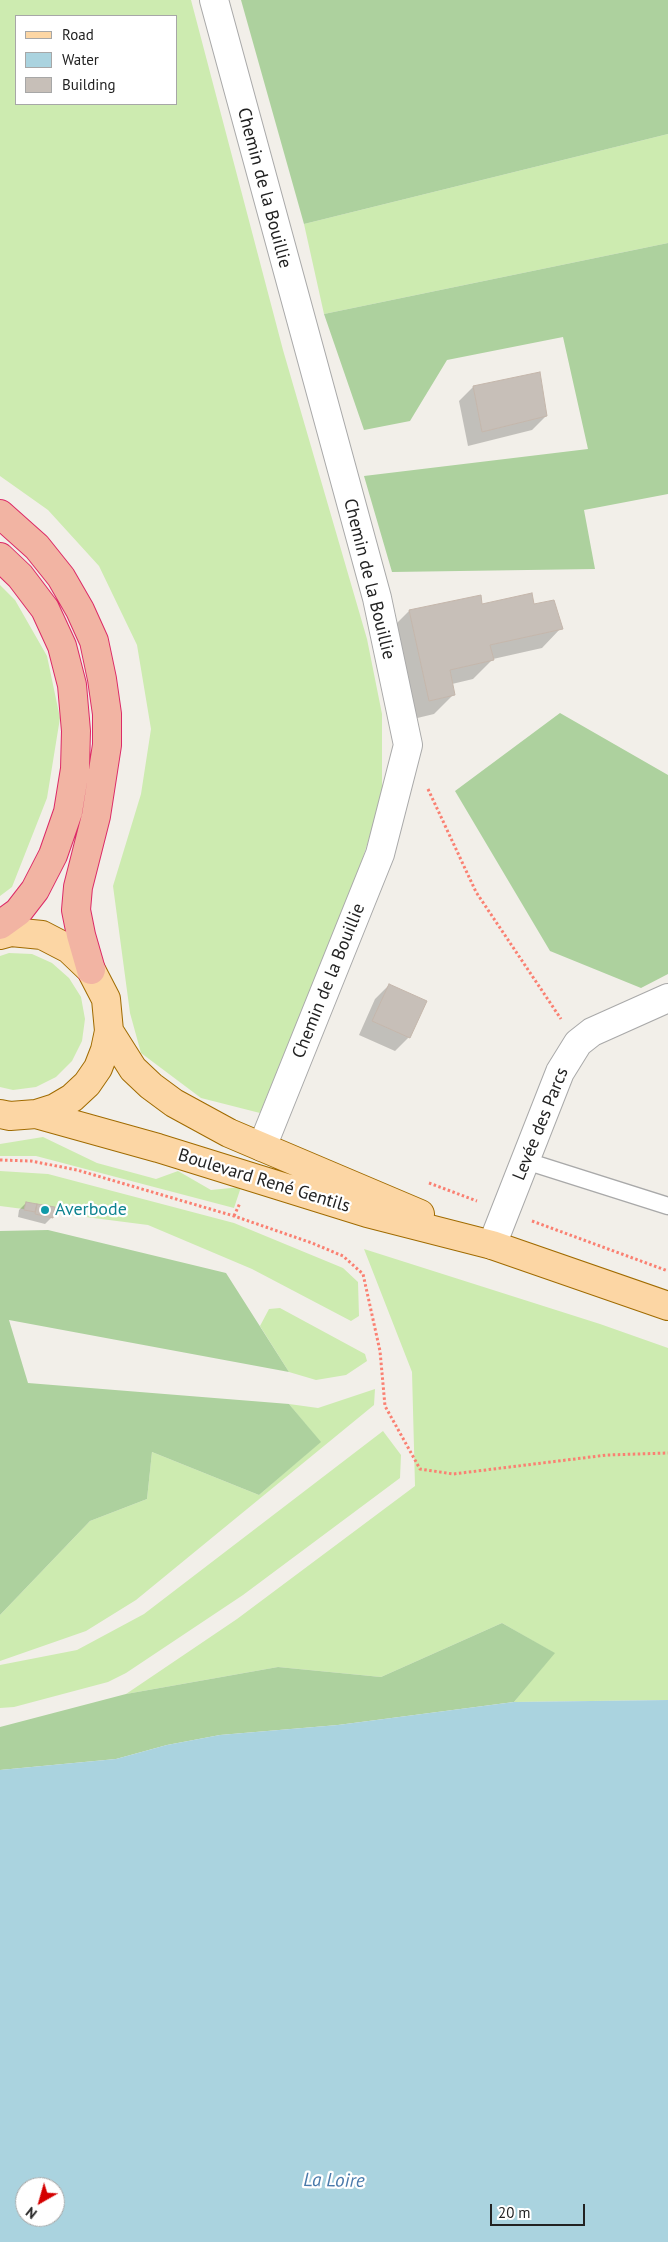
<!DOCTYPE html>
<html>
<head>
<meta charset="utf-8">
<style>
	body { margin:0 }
	#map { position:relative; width:668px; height:2242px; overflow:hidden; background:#f2efe9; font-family:"PT Sans",sans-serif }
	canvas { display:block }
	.legend { position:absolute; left:15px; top:15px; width:162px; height:90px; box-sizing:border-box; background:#fff; border:1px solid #a7a7a7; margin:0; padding:6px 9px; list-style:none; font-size:15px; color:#222 }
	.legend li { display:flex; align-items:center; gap:10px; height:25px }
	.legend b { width:25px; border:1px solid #a7a7a7 }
	.north { position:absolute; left:15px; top:2177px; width:50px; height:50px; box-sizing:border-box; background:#fff; border:1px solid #a7a7a7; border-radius:50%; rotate:218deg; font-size:14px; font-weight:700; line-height:20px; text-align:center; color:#222 }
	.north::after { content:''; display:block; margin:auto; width:18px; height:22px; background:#d40000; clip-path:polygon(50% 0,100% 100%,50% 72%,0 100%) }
	.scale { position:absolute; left:490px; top:2204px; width:95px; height:22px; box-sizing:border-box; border:2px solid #222; border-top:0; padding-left:6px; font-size:15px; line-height:18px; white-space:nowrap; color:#222; -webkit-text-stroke:4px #fff; paint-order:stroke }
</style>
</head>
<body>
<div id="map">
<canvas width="668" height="2242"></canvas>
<ul class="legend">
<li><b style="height:6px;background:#fcd6a4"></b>Road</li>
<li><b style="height:14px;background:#aad3df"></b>Water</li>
<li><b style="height:14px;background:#c7bfb8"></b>Building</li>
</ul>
<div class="north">N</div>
<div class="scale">20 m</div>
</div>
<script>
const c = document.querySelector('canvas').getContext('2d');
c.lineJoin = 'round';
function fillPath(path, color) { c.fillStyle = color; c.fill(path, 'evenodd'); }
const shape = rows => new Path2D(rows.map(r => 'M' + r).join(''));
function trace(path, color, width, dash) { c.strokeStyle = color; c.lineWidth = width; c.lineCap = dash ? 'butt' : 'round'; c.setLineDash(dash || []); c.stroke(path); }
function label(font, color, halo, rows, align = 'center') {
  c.font = font + ' "PT Sans",sans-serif'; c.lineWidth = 4.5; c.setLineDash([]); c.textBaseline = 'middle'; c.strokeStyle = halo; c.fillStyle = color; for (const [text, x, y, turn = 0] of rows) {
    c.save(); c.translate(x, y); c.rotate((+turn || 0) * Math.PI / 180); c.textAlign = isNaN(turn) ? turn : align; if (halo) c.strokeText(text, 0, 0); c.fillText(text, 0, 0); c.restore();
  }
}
fillPath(shape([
	[0,0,191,0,283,350,367,639,382,714,382,797,359,870,260,1113,201,1098,141,1053,130,1013,113,886,141,794,151,729,137,645,99,566,48,510,0,476],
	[16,16,176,16,176,104,16,104],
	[668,134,668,243,324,314,304,224],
	[0,585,15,600,47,656,60,718,47,798,12,887,0,896],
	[9,953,32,954,52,963,69,978,81,997,85,1019,82,1041,72,1061,56,1077,36,1087,13,1090,0,1087,0,956],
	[43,1137,97,1163,156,1179,178,1171,211,1190,241,1187,234,1208,36,1156,0,1156,0,1144],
	[0,1171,48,1174,234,1223,343,1268,358,1282,359,1316,351,1321,252,1269,148,1225,0,1206],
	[364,1249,600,1324,668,1348,668,1700,514,1702,554,1653,502,1623,381,1677,278,1667,126,1694,237,1619,415,1486,412,1372],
	[280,1308,365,1354,367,1361,346,1375,316,1380,289,1372,260,1326,269,1309],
	[375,1389,374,1405,136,1600,86,1631,0,1661,0,1615,90,1521,147,1499,152,1452,259,1495,320,1442,289,1404,318,1408],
	[383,1431,401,1455,400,1478,243,1595,126,1673,108,1682,14,1707,0,1708,0,1665,77,1650,144,1614]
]), '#cdebb0');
fillPath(shape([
	[241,0,668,0,668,134,304,224],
	[668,243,668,494,584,510,595,569,392,572,364,476,588,449,563,337,447,360,410,421,364,430,324,314],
	[560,713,668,775,668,974,641,988,550,951,455,791],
	[48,1230,226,1273,289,1372,9,1320,28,1383,289,1404,321,1442,259,1495,152,1452,147,1499,90,1521,0,1615,0,1231],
	[502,1623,555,1653,514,1702,338,1725,220,1735,167,1745,116,1759,0,1770,0,1727,126,1694,278,1667,381,1677]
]), '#add19e');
fillPath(shape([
	[668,1700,668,2242,0,2242,0,1770,116,1759,167,1745,220,1735,338,1725,514,1702],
	[25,2187,55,2187,55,2217,25,2217]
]), '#aad3df');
fillPath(shape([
	[539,373,546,416,532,430,468,446,459,401,473,387],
	[480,597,481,605,533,605,561,628,542,648,493,659,473,679,452,684,454,694,434,714,409,720,389,631,409,611],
	[389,985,409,1037,395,1051,359,1035,375,999],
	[26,1203,54,1208,52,1217,45,1224,18,1217,19,1210]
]), '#0003');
const building = shape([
	[540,372,547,416,482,432,473,386,540,372],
	[532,593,534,604,554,600,563,629,490,645,494,660,450,670,455,695,429,701,409,610,481,595,482,604,532,593],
	[389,984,427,1001,410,1038,372,1021,389,984],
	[26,1202,37,1204,35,1212,24,1210,26,1202],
	[37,1204,55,1207,53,1218,35,1214,37,1204]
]);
fillPath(building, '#c7bfb8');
trace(building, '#c4b6ab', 1);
const service = shape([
	[526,1161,668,1206]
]);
const minor = shape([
	[214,0,377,598,408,745,380,854,262,1147],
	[492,1245,560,1072,578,1043,592,1032,668,998]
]);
const primary = shape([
	[0,935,11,932,42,935,69,949,91,970,106,999,109,1031,105,1050,98,1068,87,1084,72,1098,55,1108,36,1114,10,1116,0,1114],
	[109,1031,133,1069,151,1086,174,1103,229,1133,420,1214],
	[36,1114,158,1148,367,1213,492,1245,668,1306]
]);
const trunk = shape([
	[0,514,37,547,61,577,80,610,94,641,102,679,107,714,107,745,96,816,78,887,76,910,81,935,91,970],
	[0,557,20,576,45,609,62,646,72,685,76,731,75,769,68,812,53,855,35,890,18,912,0,925]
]);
trace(service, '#a9a9a9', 19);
trace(minor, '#a9a9a9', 30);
trace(primary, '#a06b00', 30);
trace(trunk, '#dc2a67', 30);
trace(shape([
	[428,789,476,892,561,1019],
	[0,1160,31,1161,77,1170,234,1216,312,1243,343,1256,363,1274,380,1351,385,1406,420,1469,453,1474,607,1455,668,1453],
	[429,1183,477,1201],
	[234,1216,240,1203],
	[532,1221,668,1271]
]), '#fa8072', 3, [2.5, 2.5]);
trace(service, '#fff', 16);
trace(minor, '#fff', 28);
trace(primary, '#fcd6a4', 28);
trace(trunk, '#f2b4a3', 28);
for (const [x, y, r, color] of [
	[45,1210,5,"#0f9aa8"]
]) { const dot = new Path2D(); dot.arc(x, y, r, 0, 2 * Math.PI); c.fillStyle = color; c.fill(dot); trace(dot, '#fff', 2); }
label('18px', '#222', '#fff', [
	["Chemin de la Bouillie",264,188,75],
	["Chemin de la Bouillie",369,579,76],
	["Chemin de la Bouillie",329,981,-68],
	["Levée des Parcs",541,1124,-68],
	["Boulevard René Gentils",264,1181,17]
]);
label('18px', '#0d838f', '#fff', [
	["Averbode",55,1210]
], 'left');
label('italic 19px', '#4a7aab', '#fff', [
	["La Loire",334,2181,1]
]);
</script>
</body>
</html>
